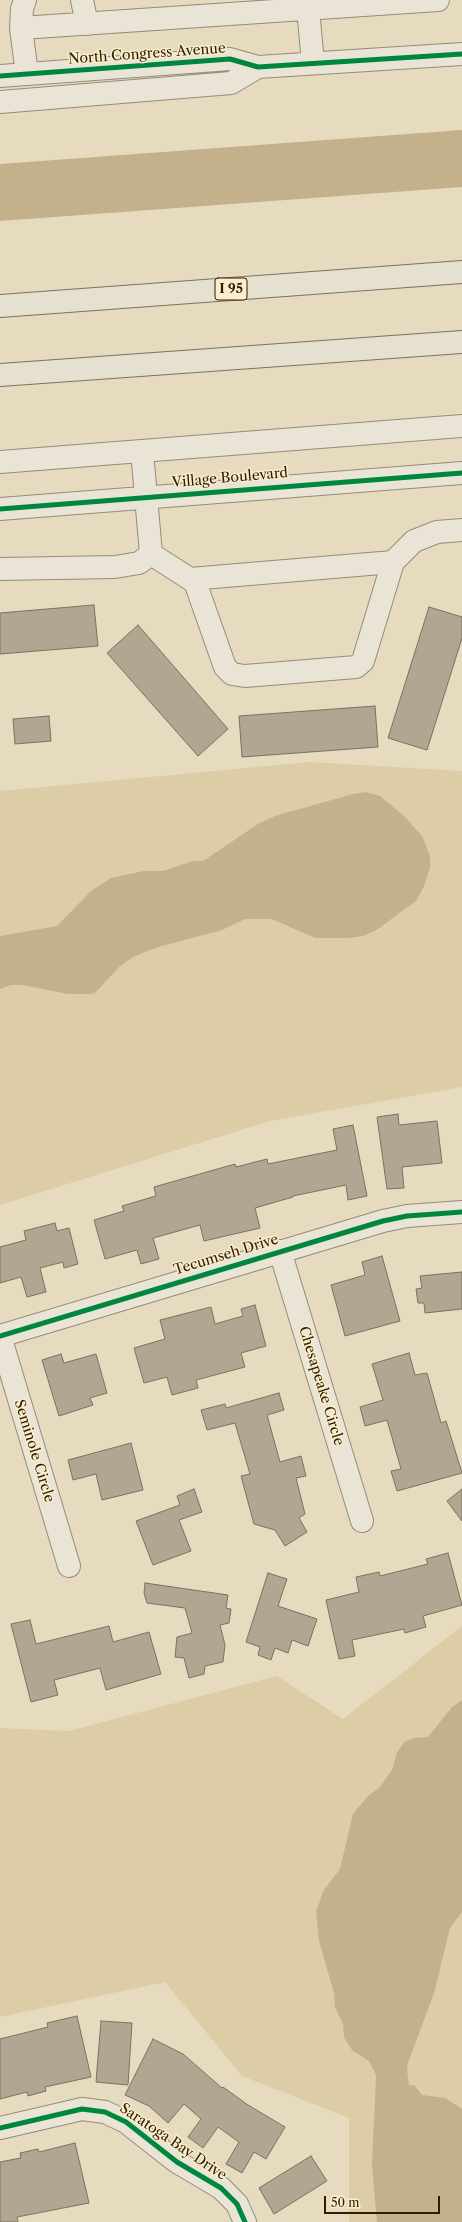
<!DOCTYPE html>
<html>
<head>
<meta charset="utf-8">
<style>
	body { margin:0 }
	#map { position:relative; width:462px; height:2222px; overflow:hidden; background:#e6dbbf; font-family:"Libre Caslon Text",serif }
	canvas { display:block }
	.scale { position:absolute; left:324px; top:2196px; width:116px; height:18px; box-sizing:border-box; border:2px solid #311c01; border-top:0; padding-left:5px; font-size:12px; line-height:14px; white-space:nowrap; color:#311c01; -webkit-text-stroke:3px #f8edcc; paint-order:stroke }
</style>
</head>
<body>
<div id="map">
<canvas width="462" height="2222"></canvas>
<div class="scale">50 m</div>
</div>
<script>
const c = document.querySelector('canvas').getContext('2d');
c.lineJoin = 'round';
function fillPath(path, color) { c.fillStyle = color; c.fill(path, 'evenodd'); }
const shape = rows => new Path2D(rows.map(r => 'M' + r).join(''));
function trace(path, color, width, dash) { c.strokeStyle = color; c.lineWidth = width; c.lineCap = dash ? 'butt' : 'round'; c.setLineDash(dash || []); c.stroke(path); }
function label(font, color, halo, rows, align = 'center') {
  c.font = font + ' "Libre Caslon Text",serif'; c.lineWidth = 3; c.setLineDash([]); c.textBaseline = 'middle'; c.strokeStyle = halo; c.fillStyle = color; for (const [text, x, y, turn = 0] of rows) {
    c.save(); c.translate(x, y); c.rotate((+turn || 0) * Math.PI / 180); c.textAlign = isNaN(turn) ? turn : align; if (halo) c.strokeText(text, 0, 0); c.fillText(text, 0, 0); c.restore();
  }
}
fillPath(shape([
	[310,762,462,771,462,1087,270,1121,0,1205,0,791],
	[462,1626,462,2222,349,2222,349,2118,242,2076,165,1982,0,2017,0,1728,69,1731,277,1676,343,1719]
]), '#dccda6');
fillPath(shape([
	[462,130,462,187,0,221,0,164],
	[366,792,380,796,405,817,422,836,430,856,430,868,424,886,416,901,375,931,363,936,348,938,315,938,272,919,245,919,222,930,158,947,133,957,119,967,96,992,91,994,68,994,23,985,11,985,0,989,0,936,57,926,91,891,111,878,144,871,163,871,193,861,203,861,258,824,275,816,353,794],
	[462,1700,462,1912,450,1928,434,1993,408,2063,407,2069,409,2085,414,2085,422,2095,445,2098,462,2109,462,2222,377,2222,372,2165,376,2075,369,2061,352,2050,344,2037,343,2024,335,2007,334,1993,319,1941,316,1911,324,1890,340,1869,353,1814,368,1796,380,1787,392,1770,397,1753,404,1742,414,1738,428,1737,452,1707]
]), '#c2b18a');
const building = shape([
	[94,605,98,646,0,654,0,613,94,605],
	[429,607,462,617,462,638,427,750,388,738,429,607],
	[138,625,228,729,198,756,107,653,138,625],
	[375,706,378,747,242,757,239,716,375,706],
	[49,716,51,741,15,744,13,719,49,716],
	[398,1114,399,1125,437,1121,442,1163,402,1167,404,1188,387,1189,377,1117,398,1114],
	[353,1125,367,1196,348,1200,346,1185,293,1196,293,1197,255,1208,260,1228,204,1241,200,1225,153,1238,159,1259,141,1264,137,1250,105,1259,94,1220,124,1211,122,1206,156,1196,154,1187,235,1164,236,1167,267,1159,268,1164,337,1150,333,1129,353,1125],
	[55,1223,57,1231,69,1228,78,1264,64,1268,63,1262,40,1268,46,1292,27,1297,21,1277,0,1283,0,1247,26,1240,24,1231,55,1223],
	[382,1256,400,1321,345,1336,331,1285,365,1275,362,1262,382,1256],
	[462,1272,462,1309,425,1313,424,1303,418,1303,416,1289,422,1288,420,1276,462,1272],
	[255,1305,266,1346,241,1353,245,1367,196,1380,198,1388,172,1395,167,1377,144,1383,134,1348,165,1339,160,1320,211,1307,215,1324,243,1316,241,1309,255,1305],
	[409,1353,415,1375,427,1373,441,1423,446,1421,462,1473,397,1491,391,1471,401,1469,387,1420,365,1426,360,1407,383,1400,372,1364,409,1353],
	[61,1354,64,1363,96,1354,107,1393,90,1398,93,1405,59,1416,42,1360,61,1354],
	[279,1393,284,1410,267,1415,280,1462,301,1456,306,1476,296,1478,305,1514,299,1518,307,1532,285,1546,275,1530,254,1524,241,1476,250,1474,235,1423,207,1430,201,1410,225,1404,226,1408,279,1393],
	[131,1443,143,1490,102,1500,96,1474,73,1480,68,1460,131,1443],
	[194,1489,202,1512,179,1520,191,1551,153,1565,136,1521,180,1505,177,1496,194,1489],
	[462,1489,462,1521,447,1501,462,1489],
	[448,1553,462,1605,423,1616,426,1627,405,1633,404,1629,352,1640,355,1656,339,1659,326,1600,359,1592,356,1577,379,1572,380,1576,428,1564,426,1559,448,1553],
	[268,1573,287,1579,278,1606,317,1619,308,1646,292,1640,288,1653,275,1648,271,1660,258,1655,260,1647,246,1642,268,1573],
	[145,1583,228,1595,226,1608,231,1609,229,1623,220,1625,225,1645,223,1662,205,1666,204,1674,189,1678,184,1658,175,1657,177,1637,192,1633,185,1608,147,1603,144,1593,145,1583],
	[30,1620,36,1644,109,1626,113,1642,149,1632,161,1674,106,1690,100,1668,54,1680,58,1695,31,1702,11,1624,30,1620],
	[77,2016,91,2077,45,2087,46,2091,28,2096,27,2092,0,2099,0,2039,48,2027,47,2023,77,2016],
	[101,2021,132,2023,128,2085,96,2082,101,2021],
	[153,2039,183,2054,222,2088,223,2087,248,2105,285,2127,266,2159,254,2152,242,2173,226,2164,239,2142,218,2127,203,2148,188,2137,201,2119,184,2104,168,2123,149,2106,125,2095,153,2039],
	[75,2143,89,2203,17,2217,18,2222,0,2222,0,2162,21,2158,20,2153,38,2149,39,2152,75,2143],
	[311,2156,327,2181,274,2214,259,2188,311,2156]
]);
fillPath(building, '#b0a793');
trace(building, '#7a715f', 1);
const minor = shape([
	[25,0,22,9,21,28,27,74],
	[82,0,87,24],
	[308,9,313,63],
	[21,28,438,0],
	[0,76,230,59,258,67,462,54],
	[0,102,231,83,258,67],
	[0,462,462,426],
	[0,509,462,473],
	[151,554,190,579,195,582,225,667,232,674,245,676,356,667,363,661,393,562,190,579],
	[393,562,414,541,437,532,462,530],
	[0,569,115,567,139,563,151,554,142,451],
	[280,1251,362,1521],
	[0,1336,383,1221,407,1216,462,1212],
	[0,1336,69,1566],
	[0,2128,82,2109,105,2112,126,2122,177,2162,221,2188,237,2204,245,2222]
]);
const highway = shape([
	[0,306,462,272],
	[0,375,462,342]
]);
trace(minor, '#948b78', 24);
trace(highway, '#7a715f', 24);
trace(minor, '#e9e4d6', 22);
trace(highway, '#e5e0d0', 22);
trace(shape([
	[0,76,230,59,258,67,462,54],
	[0,509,462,473],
	[0,1336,383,1221,407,1216,462,1212],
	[0,2128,82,2109,105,2112,126,2122,177,2162,221,2188,237,2204,245,2222]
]), '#00873e', 5);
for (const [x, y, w] of [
	[231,289,32]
]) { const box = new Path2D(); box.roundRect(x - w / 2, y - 11, w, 22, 3); c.fillStyle = '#f8edcc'; c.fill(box); trace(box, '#311c01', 1); }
label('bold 13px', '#311c01', null, [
	["I 95",231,289]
]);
label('14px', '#311c01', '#f8edcc', [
	["North Congress Avenue",147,54,-4],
	["Village Boulevard",230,478,-5],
	["Tecumseh Drive",226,1255,-17],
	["Chesapeake Circle",321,1386,73],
	["Seminole Circle",34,1451,73],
	["Saratoga Bay Drive",173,2142,34]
]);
</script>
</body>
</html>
